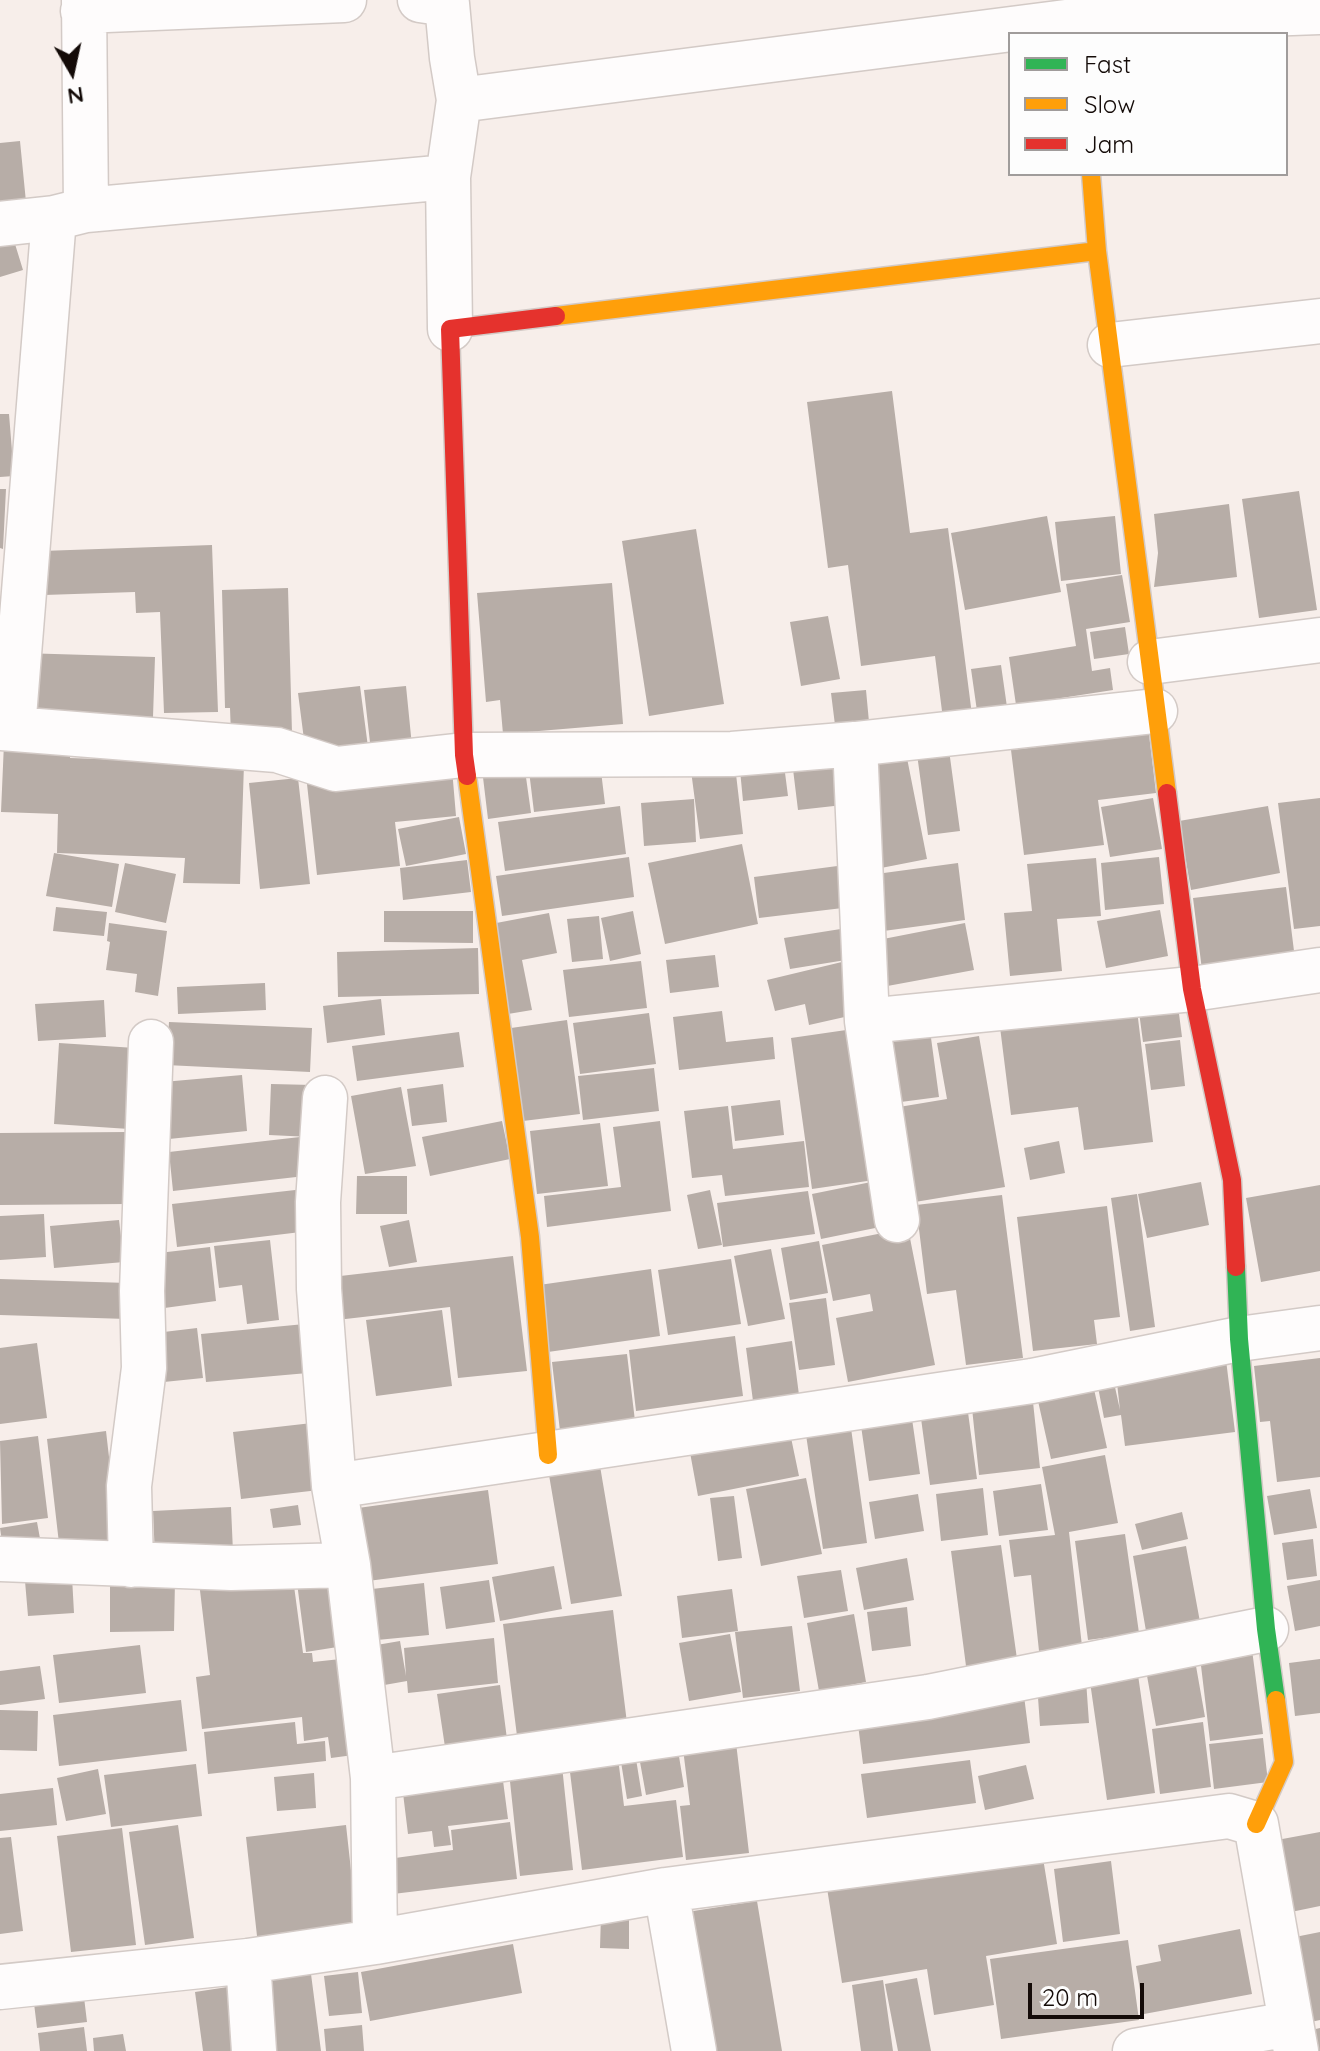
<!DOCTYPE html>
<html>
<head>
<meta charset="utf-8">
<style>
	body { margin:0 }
	#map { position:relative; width:1320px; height:2051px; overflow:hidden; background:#f7eeea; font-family:Quicksand,sans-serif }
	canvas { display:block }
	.legend { position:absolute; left:1008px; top:32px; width:280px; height:144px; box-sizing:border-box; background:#fdfdfd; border:2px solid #a09c9b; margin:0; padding:10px 14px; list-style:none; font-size:24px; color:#140b08 }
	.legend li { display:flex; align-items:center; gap:16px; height:40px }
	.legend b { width:40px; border:2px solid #a09c9b }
	.north { position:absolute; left:32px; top:32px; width:80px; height:80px; -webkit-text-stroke:6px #fdfdfd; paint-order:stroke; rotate:171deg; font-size:22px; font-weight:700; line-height:32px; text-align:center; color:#140b08 }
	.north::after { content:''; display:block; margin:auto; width:28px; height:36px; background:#140b08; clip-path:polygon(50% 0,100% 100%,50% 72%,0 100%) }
	.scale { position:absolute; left:1028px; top:1983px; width:116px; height:36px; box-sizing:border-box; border:4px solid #140b08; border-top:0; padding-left:10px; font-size:24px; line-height:28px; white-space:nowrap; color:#140b08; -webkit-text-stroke:6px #fdfdfd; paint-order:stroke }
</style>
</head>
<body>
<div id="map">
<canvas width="1320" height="2051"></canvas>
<ul class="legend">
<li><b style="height:10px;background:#30b455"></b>Fast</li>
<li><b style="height:10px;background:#ff9f0a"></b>Slow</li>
<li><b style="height:10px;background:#e5322d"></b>Jam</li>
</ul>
<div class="north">N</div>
<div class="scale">20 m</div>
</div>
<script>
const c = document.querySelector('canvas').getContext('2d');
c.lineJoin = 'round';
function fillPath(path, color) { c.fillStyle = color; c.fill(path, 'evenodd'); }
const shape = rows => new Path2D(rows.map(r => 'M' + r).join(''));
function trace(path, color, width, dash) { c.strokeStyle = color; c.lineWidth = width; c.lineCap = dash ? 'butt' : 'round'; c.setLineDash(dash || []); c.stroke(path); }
fillPath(shape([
	[20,141,26,202,0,204,0,143],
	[11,231,23,270,0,277,0,234],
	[892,391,910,533,948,528,972,715,943,719,935,656,861,666,848,565,828,568,807,402],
	[0,414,9,414,14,476,0,477],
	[0,489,6,489,3,549,0,548],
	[1299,491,1317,610,1259,618,1242,499],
	[1229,504,1237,577,1154,587,1158,553,1154,514],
	[1047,516,1061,592,965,610,951,533],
	[1115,516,1121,574,1061,581,1055,522],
	[696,529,724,704,649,716,622,541],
	[212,545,218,712,164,713,160,612,136,613,135,592,44,595,42,551],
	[1122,575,1130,622,1086,629,1092,671,1110,668,1113,690,1016,705,1009,657,1076,646,1066,584],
	[612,583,623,724,503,734,500,700,486,702,477,593],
	[288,588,292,733,231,735,230,708,225,708,222,590],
	[828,616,840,679,801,686,790,622],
	[1125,627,1129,654,1094,659,1090,632],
	[21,653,155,657,153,717,18,712],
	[1001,665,1008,714,978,718,971,669],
	[360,686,368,747,306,755,298,693],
	[406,686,412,746,371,751,364,690],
	[866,690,869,722,835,725,831,693],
	[1149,734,1156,793,1098,800,1104,845,1024,855,1011,750],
	[4,743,71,745,70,758,244,764,240,884,183,883,185,858,57,853,58,814,1,812],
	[905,748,927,859,881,868,860,756],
	[949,750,960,831,928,835,917,754],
	[846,755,852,804,798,810,792,761],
	[734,757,743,834,700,839,690,763],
	[524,763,531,813,488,819,482,769],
	[600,763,605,804,534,812,529,771],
	[784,765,788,796,743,801,740,770],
	[452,769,456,816,395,822,400,866,317,875,307,784],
	[298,778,310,884,260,889,249,783],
	[1153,798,1162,849,1110,857,1101,807],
	[1320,798,1320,926,1294,929,1278,803],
	[694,799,696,842,644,846,641,803],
	[620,806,626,854,505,871,498,822],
	[1268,806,1280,873,1191,890,1179,821],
	[459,817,466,854,406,866,398,829],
	[742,844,758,924,665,944,648,863],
	[54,853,119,864,112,907,46,896],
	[629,857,634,897,502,916,496,876],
	[1159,857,1164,904,1105,910,1101,863],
	[1096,858,1101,916,1057,919,1062,971,1010,976,1004,913,1032,911,1027,864],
	[467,860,471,892,403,900,400,868],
	[125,863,176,874,166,923,115,912],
	[958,863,965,920,876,932,869,875],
	[845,865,851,907,759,918,754,877],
	[1286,887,1295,959,1202,970,1193,898],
	[56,907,107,912,104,936,53,931],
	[1160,910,1168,956,1106,968,1097,921],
	[384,911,473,911,473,943,384,942],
	[633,911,641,954,610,961,601,918],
	[549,913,557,953,522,960,532,1010,508,1014,491,924],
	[599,916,603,959,572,962,567,919],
	[109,923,167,931,158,996,135,992,137,974,106,970,110,942,107,941],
	[965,923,974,970,882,987,873,941],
	[847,928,852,959,790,969,784,938],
	[478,948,479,994,338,997,337,952],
	[715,955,719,987,670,993,666,960],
	[641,961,647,1008,569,1017,563,970],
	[846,961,858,1014,809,1025,805,1004,775,1011,767,980],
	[265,983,266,1010,178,1014,177,987],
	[381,999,385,1035,327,1043,323,1006],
	[104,1000,106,1037,38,1041,35,1004],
	[1178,1006,1182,1037,1143,1042,1139,1012],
	[1137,1010,1153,1142,1084,1150,1078,1107,1011,1115,1000,1027],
	[722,1011,726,1042,773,1037,775,1059,679,1070,673,1017],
	[649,1013,656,1064,580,1074,573,1023],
	[567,1020,580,1114,523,1121,511,1028],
	[169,1022,312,1028,310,1072,166,1065],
	[929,1023,939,1097,893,1103,883,1030],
	[860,1028,881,1179,812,1189,791,1038],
	[459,1032,464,1067,357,1081,352,1046],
	[979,1036,1005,1187,909,1203,893,1108,947,1099,937,1043],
	[1180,1040,1185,1086,1151,1090,1145,1044],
	[59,1043,135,1048,129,1129,54,1124],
	[654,1068,659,1111,583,1120,578,1076],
	[242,1075,247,1131,169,1139,163,1082],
	[271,1084,313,1085,311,1137,269,1135],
	[443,1084,447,1122,412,1126,407,1089],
	[401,1087,416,1166,365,1174,351,1096],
	[780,1100,784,1135,735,1141,731,1106],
	[728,1106,733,1149,804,1141,809,1187,725,1196,722,1175,692,1178,684,1111],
	[502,1121,510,1159,430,1176,422,1137],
	[660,1121,671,1211,547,1227,544,1196,621,1187,613,1127],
	[600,1123,608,1186,537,1194,530,1131],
	[127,1132,127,1204,0,1205,0,1133],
	[300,1137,305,1176,173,1191,169,1152],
	[1059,1141,1065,1173,1030,1180,1024,1148],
	[357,1176,407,1176,407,1214,356,1214],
	[881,1180,890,1225,821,1239,812,1194],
	[1201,1182,1209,1225,1147,1238,1138,1194],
	[1320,1185,1320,1271,1261,1282,1246,1198],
	[304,1189,309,1231,177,1247,172,1204],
	[710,1190,722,1245,698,1249,687,1195],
	[808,1191,815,1234,723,1247,717,1203],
	[1137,1194,1155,1327,1130,1331,1111,1198],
	[1002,1195,1023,1358,966,1365,956,1290,927,1294,916,1205],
	[1107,1206,1120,1317,1094,1320,1097,1344,1033,1351,1017,1217],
	[44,1214,46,1257,0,1260,0,1216],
	[119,1220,124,1262,54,1268,50,1226],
	[409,1220,417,1262,389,1267,380,1226],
	[908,1228,935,1365,848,1382,836,1318,873,1311,870,1294,833,1301,822,1245],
	[270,1240,279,1320,247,1324,242,1285,219,1288,214,1246],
	[819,1241,828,1293,790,1300,781,1248],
	[210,1247,216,1301,157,1309,150,1254],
	[771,1249,785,1319,748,1326,734,1256],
	[513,1256,527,1371,458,1378,450,1307,328,1321,323,1278],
	[731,1259,741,1324,668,1335,658,1270],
	[651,1269,660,1336,548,1352,539,1285],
	[0,1279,128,1283,127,1319,0,1315],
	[826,1298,835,1365,799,1370,789,1303],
	[442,1310,452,1386,376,1396,366,1320],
	[315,1323,319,1372,206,1382,201,1334],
	[197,1328,203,1378,154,1383,147,1334],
	[735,1336,743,1396,636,1411,629,1350],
	[792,1341,799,1395,753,1401,746,1348],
	[37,1343,47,1418,0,1424,0,1348],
	[627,1354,635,1421,560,1431,552,1362],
	[1320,1358,1320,1477,1277,1482,1270,1421,1260,1422,1254,1366],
	[1226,1360,1235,1432,1125,1446,1121,1415,1104,1418,1097,1382,1113,1378,1120,1410,1116,1374],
	[1092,1380,1107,1448,1051,1459,1036,1392],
	[1033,1402,1040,1468,979,1475,972,1408],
	[967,1405,977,1479,930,1485,920,1411],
	[911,1412,920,1474,869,1481,860,1419],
	[850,1421,867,1543,823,1549,805,1428],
	[312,1423,319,1490,241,1499,233,1432],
	[789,1428,799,1476,698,1496,689,1447],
	[106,1431,119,1544,60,1552,47,1439],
	[38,1436,48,1518,2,1524,0,1441],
	[1105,1455,1118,1523,1069,1532,1082,1646,1039,1651,1031,1575,1014,1577,1009,1540,1055,1535,1042,1467],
	[600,1466,622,1596,571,1604,549,1475],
	[806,1478,822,1554,761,1566,746,1489],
	[1041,1484,1048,1530,999,1536,993,1491],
	[983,1488,988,1535,941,1541,936,1494],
	[1310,1489,1317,1528,1274,1535,1267,1496],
	[488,1490,498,1564,368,1581,358,1508],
	[918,1494,924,1531,875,1539,869,1502],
	[734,1496,742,1558,718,1561,710,1498],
	[298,1505,301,1525,273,1528,270,1509],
	[231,1507,233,1552,155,1557,153,1511],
	[1182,1512,1188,1539,1142,1550,1135,1524],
	[37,1522,41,1544,3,1549,0,1528],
	[1125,1534,1139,1633,1088,1640,1075,1541],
	[1313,1539,1317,1576,1287,1580,1282,1543],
	[1001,1545,1017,1659,966,1666,951,1551],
	[1186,1546,1200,1622,1146,1631,1133,1556],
	[907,1558,914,1600,864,1610,856,1568],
	[554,1566,562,1609,500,1621,492,1577],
	[841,1570,848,1611,804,1618,797,1576],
	[292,1571,303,1653,312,1653,313,1662,350,1658,361,1754,331,1758,328,1737,304,1741,302,1717,202,1729,196,1677,210,1675,199,1582],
	[72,1577,74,1613,28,1616,25,1581],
	[341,1578,350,1645,306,1652,297,1583],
	[110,1580,175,1580,174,1631,110,1632],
	[489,1580,495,1622,446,1629,440,1587],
	[1320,1580,1320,1626,1295,1631,1287,1586],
	[424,1583,429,1635,377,1640,372,1589],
	[732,1589,738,1631,682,1638,677,1596],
	[907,1607,911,1646,872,1651,867,1612],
	[613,1610,627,1723,517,1736,503,1624],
	[854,1614,866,1682,819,1691,807,1623],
	[792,1626,800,1691,743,1698,735,1632],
	[730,1634,741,1692,689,1701,679,1643],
	[494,1638,498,1683,408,1693,407,1681,373,1687,365,1647,400,1641,406,1676,404,1648],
	[1251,1642,1263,1734,1210,1741,1199,1649],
	[140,1645,146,1693,59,1703,53,1655],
	[1193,1649,1205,1717,1156,1726,1144,1659],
	[1320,1659,1320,1713,1295,1716,1289,1663],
	[40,1666,45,1699,0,1705,0,1671],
	[1137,1668,1155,1793,1107,1800,1089,1675],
	[1086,1680,1089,1723,1040,1726,1037,1683],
	[500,1685,507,1739,445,1747,437,1694],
	[1023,1688,1030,1743,863,1764,856,1709],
	[181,1700,187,1751,59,1766,53,1715],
	[0,1710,38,1711,37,1751,0,1750],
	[295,1722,297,1744,325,1741,326,1761,208,1774,204,1732],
	[1203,1722,1211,1787,1160,1794,1152,1729],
	[735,1734,749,1853,686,1860,680,1806,690,1805,682,1741],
	[1263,1738,1268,1782,1214,1789,1209,1744],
	[677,1744,684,1787,646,1795,638,1751],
	[618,1758,624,1806,676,1800,683,1857,582,1870,569,1764],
	[636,1759,642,1796,627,1799,621,1762],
	[970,1760,976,1803,867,1818,861,1774],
	[196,1764,202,1816,111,1827,104,1775],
	[1026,1765,1034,1799,985,1810,978,1776],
	[562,1766,573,1870,520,1876,509,1772],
	[98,1769,106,1814,66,1821,57,1778],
	[314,1773,316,1808,277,1811,274,1777],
	[502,1773,508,1819,448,1826,451,1845,434,1847,432,1831,408,1834,402,1785],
	[53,1788,57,1825,0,1831,0,1794],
	[510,1822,517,1879,393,1894,388,1859,453,1850,451,1830],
	[178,1825,194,1938,145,1945,129,1832],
	[346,1825,358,1934,258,1945,246,1837],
	[122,1828,136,1945,71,1952,57,1836],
	[1320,1832,1320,1906,1291,1912,1277,1840],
	[11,1837,23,1931,0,1934,0,1838],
	[1042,1852,1057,1944,986,1956,994,2005,934,2015,927,1969,842,1983,827,1888],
	[1111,1861,1120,1934,1063,1942,1054,1869],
	[757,1901,782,2051,711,2051,687,1912],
	[601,1915,629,1916,629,1949,600,1948],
	[1240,1929,1252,1994,1144,2014,1136,1966,1161,1961,1158,1945],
	[1320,1932,1320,2020,1306,2023,1290,1938],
	[1128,1940,1139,2020,1001,2039,990,1959],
	[513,1944,522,1993,370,2021,361,1972],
	[358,1972,362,2013,329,2016,324,1976],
	[311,1974,321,2051,271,2051,262,1981],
	[917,1978,931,2051,898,2051,885,1984],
	[883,1980,893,2051,861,2051,852,1985],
	[234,1986,243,2051,203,2051,195,1992],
	[83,1989,87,2022,37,2028,33,1995],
	[362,2025,364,2051,326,2051,324,2029],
	[84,2027,87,2051,40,2051,38,2033],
	[1320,2028,1320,2051,1311,2051,1307,2031],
	[123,2034,126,2051,94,2051,93,2038]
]), '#b7ada7');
const street = shape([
	[84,0,86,210],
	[420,0,447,4,452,58,459,100],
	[83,11,344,0],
	[448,177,450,329],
	[0,224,54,218,86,210,448,177,459,100,1074,21,1320,12],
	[1110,345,1320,321],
	[1150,662,1320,640],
	[0,728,277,750,336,769,464,755,732,754,855,744,1155,711],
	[13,729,54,218],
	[855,744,867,1021,897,1220],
	[867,1021,1192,989,1320,970],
	[325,1098,318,1202,319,1289,334,1486],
	[0,1559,231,1568,348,1565],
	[131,1565,129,1486,144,1368,142,1291,151,1042],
	[373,1778,928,1697,1266,1629],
	[666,1890,694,2051],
	[375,1942,373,1778,348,1565,334,1486,1032,1381,1239,1339,1320,1328],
	[248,1961,254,2051],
	[0,1987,248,1961,375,1942,666,1890,1229,1816,1256,1824,1296,2051],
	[1135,2051,1290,2024]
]);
const fast = shape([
	[1236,1267,1239,1339,1266,1629,1276,1700]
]);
const slow = shape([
	[1091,174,1097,251,1167,793],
	[556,316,1097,251],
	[467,776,530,1237,548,1455],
	[1256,1824,1284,1762,1276,1700]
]);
const jam = shape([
	[467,776,464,755,450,329,556,316],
	[1167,793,1192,989,1232,1180,1236,1267]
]);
trace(street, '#d3cac6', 47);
trace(fast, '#d3cac6', 21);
trace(slow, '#d3cac6', 21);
trace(jam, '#d3cac6', 21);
trace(street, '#fefcfc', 44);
trace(fast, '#30b455', 18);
trace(slow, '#ff9f0a', 18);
trace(jam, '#e5322d', 18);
</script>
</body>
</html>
